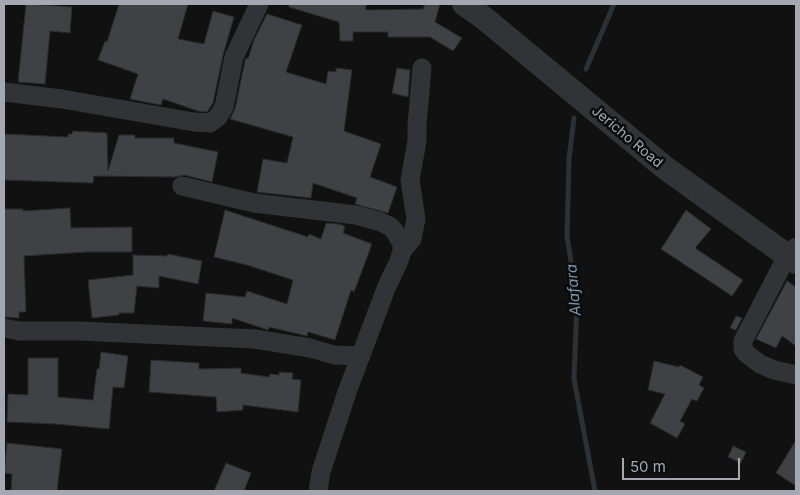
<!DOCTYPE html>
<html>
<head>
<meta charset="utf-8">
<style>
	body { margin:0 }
	#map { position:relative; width:800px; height:495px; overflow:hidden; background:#111112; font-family:Inter,sans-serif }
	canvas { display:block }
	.frame { position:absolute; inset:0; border:5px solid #a3a8b2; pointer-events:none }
	.scale { position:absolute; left:622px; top:458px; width:118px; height:22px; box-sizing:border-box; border:2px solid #a3a8b2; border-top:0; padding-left:6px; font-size:15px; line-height:18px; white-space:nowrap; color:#a3a8b2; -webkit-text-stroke:4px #0c0c0d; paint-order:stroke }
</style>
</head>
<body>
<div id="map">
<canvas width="800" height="495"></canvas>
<div class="frame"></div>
<div class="scale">50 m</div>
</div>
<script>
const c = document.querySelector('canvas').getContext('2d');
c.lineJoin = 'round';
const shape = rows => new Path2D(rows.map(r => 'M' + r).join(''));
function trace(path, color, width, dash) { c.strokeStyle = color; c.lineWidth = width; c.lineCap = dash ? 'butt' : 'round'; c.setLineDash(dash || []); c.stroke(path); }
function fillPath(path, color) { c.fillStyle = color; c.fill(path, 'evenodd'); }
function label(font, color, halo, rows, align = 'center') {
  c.font = font + ' Inter,sans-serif'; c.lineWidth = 5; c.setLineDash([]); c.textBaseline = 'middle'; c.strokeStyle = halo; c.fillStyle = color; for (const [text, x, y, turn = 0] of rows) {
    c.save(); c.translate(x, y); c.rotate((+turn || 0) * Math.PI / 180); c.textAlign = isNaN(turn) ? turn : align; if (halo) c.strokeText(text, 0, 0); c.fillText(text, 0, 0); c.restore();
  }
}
trace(shape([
	[586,69,614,4],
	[574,118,569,159,567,236,577,300,574,379,595,491]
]), '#2a3137', 5);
const building = shape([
	[26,4,72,7,70,33,50,31,45,84,18,82,26,4],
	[119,4,188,4,178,39,204,44,213,11,234,17,223,55,213,103,207,112,198,111,163,99,161,105,130,99,138,74,98,60,105,41,107,42,119,4],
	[289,4,366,4,366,10,423,9,425,4,440,4,435,22,462,38,453,51,430,37,388,37,388,32,353,32,353,41,340,41,339,22,289,7,289,4],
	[267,14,302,25,286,72,326,84,328,71,336,72,336,68,352,70,344,131,381,144,370,177,397,187,388,213,355,204,357,198,313,183,311,198,257,192,263,159,287,163,293,137,230,119,235,109,245,61,246,58,248,59,254,40,267,14],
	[397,68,410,70,408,97,392,93,397,68],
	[73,131,107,133,108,171,119,135,135,135,135,138,174,138,174,143,218,152,212,182,184,175,175,177,94,176,93,183,4,180,4,134,68,137,68,134,72,134,73,131],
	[70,208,71,228,132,227,132,252,87,252,24,256,26,312,19,312,19,318,4,317,4,209,23,209,23,211,70,208],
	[225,210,308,237,309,234,321,239,326,223,338,224,345,226,343,233,372,244,354,292,351,290,335,340,308,332,307,336,269,327,268,330,232,318,232,324,203,321,206,293,245,297,247,291,287,304,293,280,247,265,214,257,225,210],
	[686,210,711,229,695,248,743,280,732,296,661,249,686,210],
	[168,254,202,261,198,284,159,276,159,288,137,286,134,313,119,313,119,315,92,318,88,280,133,275,133,255,167,256,168,254],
	[787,281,796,287,796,346,782,336,776,348,756,339,787,281],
	[736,316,742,318,736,330,730,328,736,316],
	[101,352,128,356,124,388,113,387,109,429,56,424,7,422,8,394,28,395,28,358,58,358,58,397,93,400,97,369,99,369,101,352],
	[151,360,199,363,199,369,241,368,241,373,269,377,270,374,279,375,279,372,293,373,292,379,301,380,298,412,243,405,243,410,217,412,216,397,149,392,151,360],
	[654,361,679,367,680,365,703,377,699,385,704,388,697,401,692,399,680,421,685,424,677,438,650,423,665,394,648,390,654,361],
	[796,440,796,486,776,473,796,440],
	[7,443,62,449,57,491,11,491,12,474,4,473,7,443],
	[733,446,746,452,741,463,728,457,733,446],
	[226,463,251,473,244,491,214,491,226,463]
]);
fillPath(building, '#404145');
trace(building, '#2b2b2e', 1);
trace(shape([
	[4,92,62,99,194,122,210,123,218,117,224,107,234,57,259,4],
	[182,186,254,203,356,215,381,222,391,227,396,233,402,244,402,251,399,261,387,286,347,392,321,472,318,491],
	[796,247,787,256,743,341,743,349,747,354,760,364,774,370,796,375],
	[402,251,412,239,416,219,410,180,417,141,417,125,422,68],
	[4,328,19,331,79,331,255,339,310,348,334,355,361,356]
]), '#323337', 19);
trace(shape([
	[464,4,484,18,664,167,796,262]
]), '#323337', 24);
label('14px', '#a3a8b2', '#0c0c0d', [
	["Jericho Road",627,137,40]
]);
label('italic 15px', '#7a95ad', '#0c0c0d', [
	["Alafara",574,290,-95]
]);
</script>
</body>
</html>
